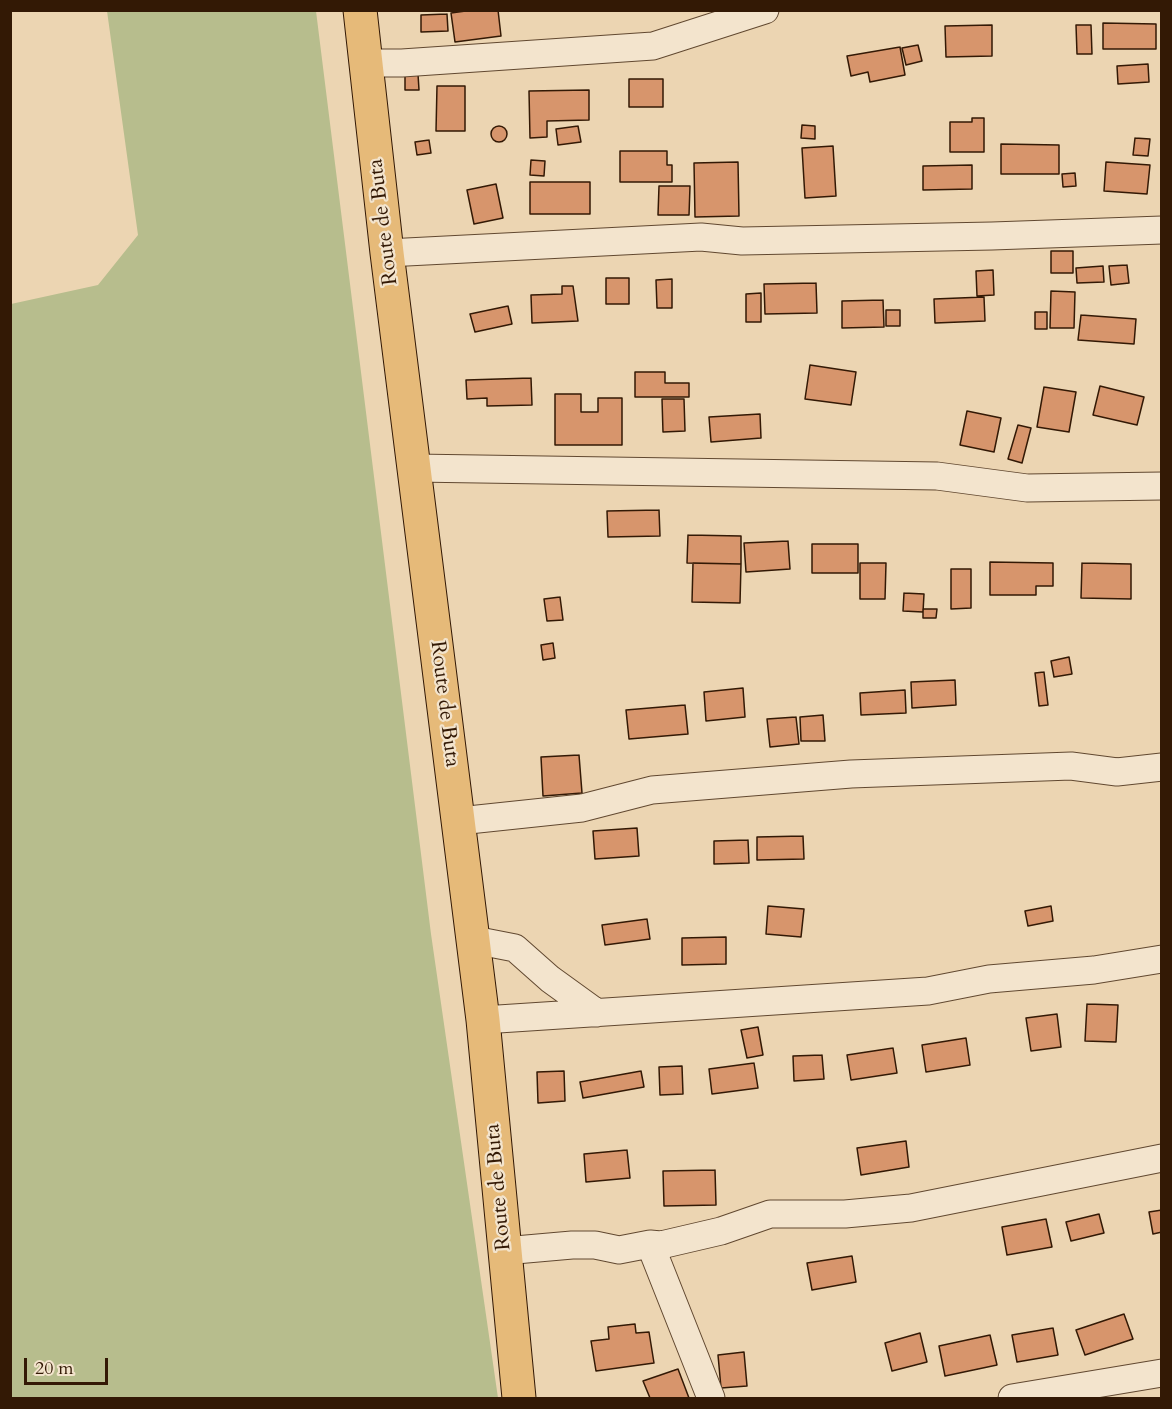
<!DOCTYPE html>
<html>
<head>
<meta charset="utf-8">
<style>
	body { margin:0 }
	#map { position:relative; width:1172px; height:1409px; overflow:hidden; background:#ecd5b2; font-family:Cardo,serif }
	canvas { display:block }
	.frame { position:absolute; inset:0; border:12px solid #331905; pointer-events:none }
	.scale { position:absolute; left:24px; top:1358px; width:84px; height:27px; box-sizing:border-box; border:3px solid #331905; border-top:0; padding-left:8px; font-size:18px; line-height:21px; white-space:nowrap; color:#331905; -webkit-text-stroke:4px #f3e4cd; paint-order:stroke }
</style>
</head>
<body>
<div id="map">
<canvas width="1172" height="1409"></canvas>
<div class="frame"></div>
<div class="scale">20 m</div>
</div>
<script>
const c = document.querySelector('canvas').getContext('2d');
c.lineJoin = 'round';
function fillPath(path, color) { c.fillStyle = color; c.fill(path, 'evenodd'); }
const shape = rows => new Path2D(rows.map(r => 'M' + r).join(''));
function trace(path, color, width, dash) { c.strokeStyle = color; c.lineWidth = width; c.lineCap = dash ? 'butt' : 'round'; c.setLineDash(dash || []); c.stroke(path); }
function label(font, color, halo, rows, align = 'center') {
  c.font = font + ' Cardo,serif'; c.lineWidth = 4.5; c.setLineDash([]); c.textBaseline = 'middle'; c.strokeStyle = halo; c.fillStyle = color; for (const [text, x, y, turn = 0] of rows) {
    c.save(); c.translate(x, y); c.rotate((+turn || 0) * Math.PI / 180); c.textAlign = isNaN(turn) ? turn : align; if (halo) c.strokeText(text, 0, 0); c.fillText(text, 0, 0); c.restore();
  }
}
fillPath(shape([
	[107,11,316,11,431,934,498,1398,11,1398,11,304,98,285,138,235]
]), '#b7bd8d');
const building = shape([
	[473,10,498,10,501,36,455,42,451,13,473,10],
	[447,14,448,31,421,32,421,15,447,14],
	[1103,23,1156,24,1156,49,1103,49,1103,23],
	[992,25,992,56,946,57,945,26,992,25],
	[1076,25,1091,25,1092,54,1077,54,1076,25],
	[918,45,922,61,906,65,902,48,918,45],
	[900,47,905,75,870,82,868,72,851,76,847,56,900,47],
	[1148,64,1149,82,1118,84,1117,66,1148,64],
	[405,74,418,74,419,90,405,90,405,74],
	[629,79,663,79,663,107,629,107,629,79],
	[437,86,465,86,465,131,436,131,437,86],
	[589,90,589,120,547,121,547,137,530,138,529,91,589,90],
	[972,118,984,118,984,152,950,152,950,122,972,122,972,118],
	[802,125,815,126,815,139,801,138,802,125],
	[578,126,581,142,558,145,556,129,578,126],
	'491 134a8 8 0 1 1 16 0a8 8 0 1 1-16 0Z',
	[1135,138,1150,139,1148,156,1133,155,1135,138],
	[429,140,431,153,417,155,415,142,429,140],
	[1001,144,1059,145,1059,174,1001,174,1001,144],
	[833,146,836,196,805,198,802,148,833,146],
	[620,151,667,151,667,165,672,165,672,182,620,182,620,151],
	[531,160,545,161,544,176,530,175,531,160],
	[738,162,739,216,695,217,694,163,738,162],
	[1106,162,1150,165,1147,194,1104,191,1106,162],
	[972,165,972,189,923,190,923,166,972,165],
	[1075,173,1076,186,1063,187,1062,174,1075,173],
	[530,182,590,182,590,214,530,214,530,182],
	[496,184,503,218,474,224,467,190,496,184],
	[659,186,690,186,689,215,658,215,659,186],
	[1051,251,1073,251,1073,273,1051,273,1051,251],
	[1127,265,1129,283,1111,285,1109,266,1127,265],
	[1103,266,1104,282,1077,283,1076,268,1103,266],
	[993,270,994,295,977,296,976,271,993,270],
	[606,278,629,278,629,304,606,304,606,278],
	[672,279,672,308,657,308,656,280,672,279],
	[816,283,817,313,765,314,764,284,816,283],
	[562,286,573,286,578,321,532,323,531,295,562,294,562,286],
	[1051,291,1075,292,1074,328,1050,328,1051,291],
	[761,293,761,322,746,322,746,294,761,293],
	[984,297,985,321,935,323,934,299,984,297],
	[883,300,884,327,842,328,842,301,883,300],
	[508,306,512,324,475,332,470,314,508,306],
	[886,310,900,310,900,326,886,326,886,310],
	[1035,312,1047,312,1047,329,1035,329,1035,312],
	[1081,315,1136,319,1134,344,1078,340,1081,315],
	[810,365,856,372,851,405,805,399,810,365],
	[635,372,665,372,665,383,689,383,689,397,635,397,635,372],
	[531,378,532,405,487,406,487,398,467,399,466,380,531,378],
	[1100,386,1144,397,1137,425,1093,415,1100,386],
	[1044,387,1076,392,1069,432,1037,427,1044,387],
	[555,394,581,394,581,412,598,412,598,398,622,398,622,445,555,445,555,394],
	[662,399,684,399,685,431,663,432,662,399],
	[967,411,1001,418,994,452,960,445,967,411],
	[760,414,761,438,711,442,709,417,760,414],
	[1018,425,1031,428,1022,463,1008,459,1018,425],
	[659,510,660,536,608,537,607,511,659,510],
	[688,535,741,536,741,564,687,563,688,535],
	[788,541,790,569,746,572,744,543,788,541],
	[812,544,858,544,858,573,812,573,812,544],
	[990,562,1053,563,1053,586,1036,586,1036,595,990,595,990,562],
	[693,563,741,564,740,603,692,602,693,563],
	[860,563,886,563,885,599,860,599,860,563],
	[1082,563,1131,564,1131,599,1081,598,1082,563],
	[951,569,971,569,971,608,951,609,951,569],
	[904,593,924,594,923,612,903,611,904,593],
	[560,597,563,620,547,621,544,599,560,597],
	[923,609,937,609,936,618,923,618,923,609],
	[553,643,555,658,543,660,541,645,553,643],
	[1069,657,1072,674,1054,677,1051,661,1069,657],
	[1044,672,1048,705,1039,706,1035,673,1044,672],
	[955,680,956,705,912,708,911,682,955,680],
	[743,688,745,717,706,721,704,692,743,688],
	[905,690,906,713,861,715,860,693,905,690],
	[685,705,688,734,629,739,626,710,685,705],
	[823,715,825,741,801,741,800,717,823,715],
	[796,717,799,744,770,747,767,719,796,717],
	[579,755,582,793,543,796,541,757,579,755],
	[637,828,639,856,595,859,593,831,637,828],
	[803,836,804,859,757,860,757,837,803,836],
	[748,840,749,863,714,864,714,841,748,840],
	[768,906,804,909,801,937,766,934,768,906],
	[1051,906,1053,921,1028,926,1025,911,1051,906],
	[647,919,650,939,605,945,602,925,647,919],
	[726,937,726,964,682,965,682,938,726,937],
	[1087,1004,1118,1005,1116,1042,1085,1041,1087,1004],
	[1057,1014,1061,1047,1031,1051,1026,1018,1057,1014],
	[758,1027,763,1055,747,1058,741,1030,758,1027],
	[966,1038,970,1065,926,1072,922,1045,966,1038],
	[893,1048,897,1073,851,1080,847,1055,893,1048],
	[822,1055,824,1079,794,1081,793,1056,822,1055],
	[754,1063,758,1088,712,1094,709,1069,754,1063],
	[682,1066,683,1094,660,1095,659,1067,682,1066],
	[564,1071,565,1101,538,1103,537,1072,564,1071],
	[641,1071,644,1087,583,1098,580,1082,641,1071],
	[906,1141,909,1167,861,1175,857,1148,906,1141],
	[627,1150,630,1178,586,1182,584,1154,627,1150],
	[715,1170,716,1205,664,1206,663,1171,715,1170],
	[1162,1210,1162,1232,1153,1234,1149,1212,1162,1210],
	[1099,1214,1104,1233,1071,1241,1066,1222,1099,1214],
	[1046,1219,1052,1247,1007,1255,1002,1227,1046,1219],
	[852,1256,856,1282,812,1290,807,1263,852,1256],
	[1124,1314,1133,1339,1085,1355,1076,1330,1124,1314],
	[635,1324,636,1333,649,1332,654,1363,596,1371,591,1341,609,1339,608,1327,635,1324],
	[1053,1328,1058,1355,1017,1362,1012,1335,1053,1328],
	[920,1333,927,1362,892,1371,885,1343,920,1333],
	[990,1335,997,1365,945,1376,939,1346,990,1335],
	[744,1352,747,1386,721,1388,718,1355,744,1352],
	[678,1369,689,1398,650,1398,643,1381,678,1369]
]);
fillPath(building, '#d7956c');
trace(building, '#331905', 1.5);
const street = shape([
	[365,63,402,63,653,46,765,10],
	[387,253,701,237,742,241,992,236,1162,230],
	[414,468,937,476,1027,488,1162,486],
	[459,821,582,808,652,790,851,774,1071,766,1117,772,1162,767],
	[474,940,515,948,550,979,597,1013],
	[483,1020,928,991,989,979,1094,970,1162,959],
	[650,1244,711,1398],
	[504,1251,572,1245,595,1245,619,1250,650,1244,661,1245,721,1231,770,1214,845,1214,911,1208,1162,1158],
	[1012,1398,1162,1373]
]);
const highway = shape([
	[360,10,387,253,483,1020,519,1398]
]);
trace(street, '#614830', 29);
trace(highway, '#331905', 35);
trace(street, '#f3e4cd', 27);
trace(highway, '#e6ba79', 33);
label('21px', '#331905', '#f3e4cd', [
	["Route de Buta",384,222,-97],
	["Route de Buta",444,704,83],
	["Route de Buta",499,1187,-95]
]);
</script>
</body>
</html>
